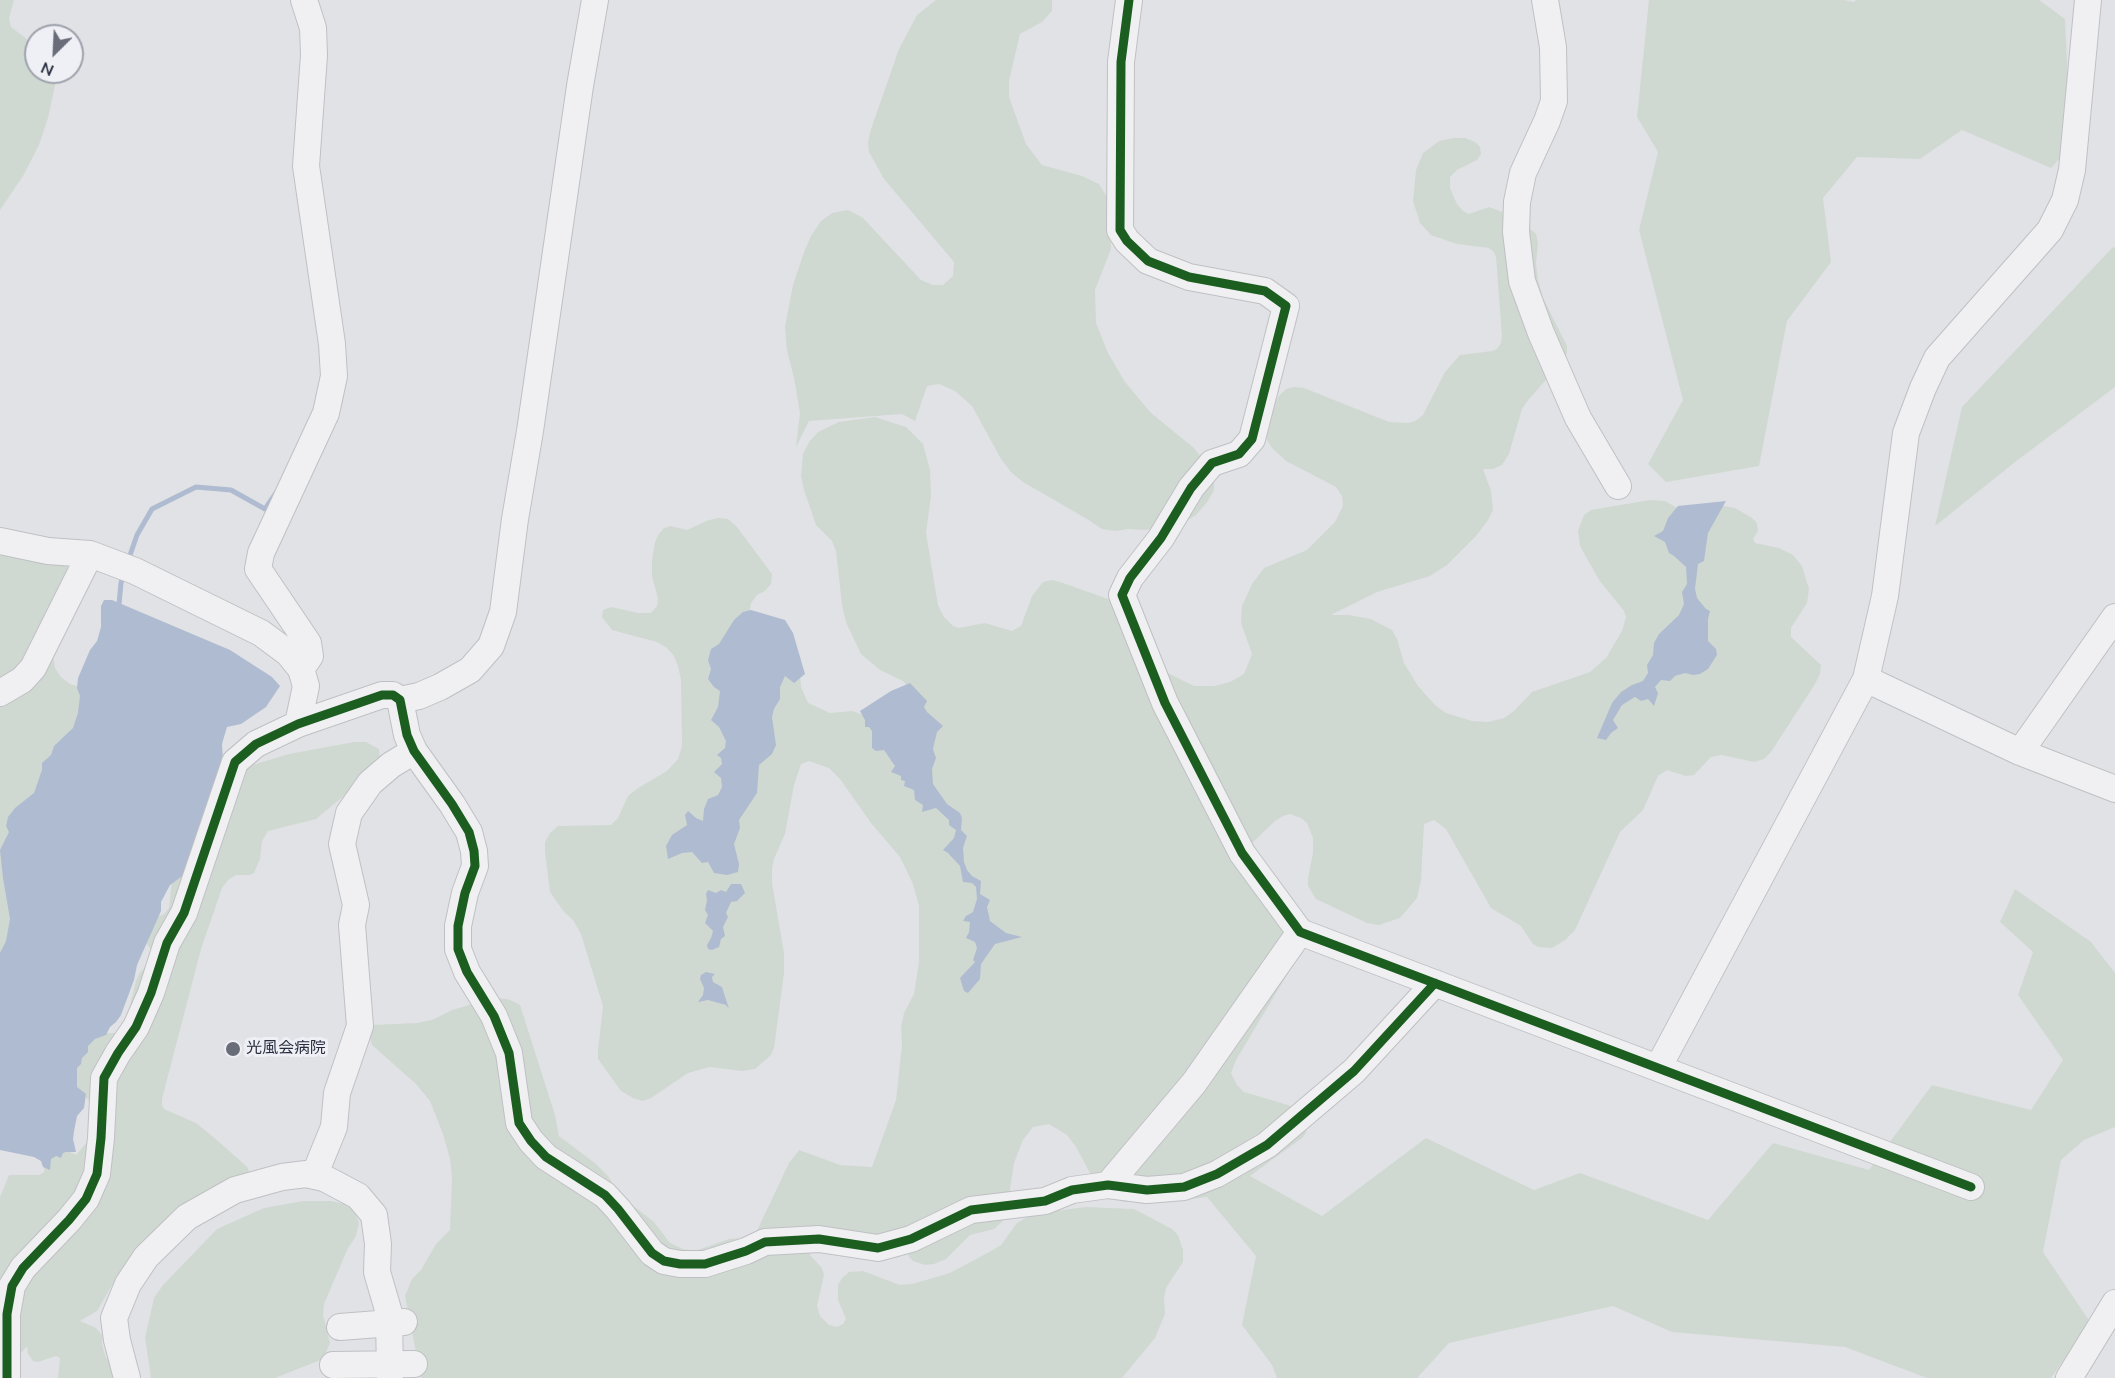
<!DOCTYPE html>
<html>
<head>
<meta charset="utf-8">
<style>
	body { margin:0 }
	#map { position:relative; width:2115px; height:1378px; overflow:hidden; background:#e1e2e6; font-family:"Nunito Sans",sans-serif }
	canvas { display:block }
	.north { position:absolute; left:24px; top:24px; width:60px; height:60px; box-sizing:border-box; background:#eef0f5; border:2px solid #9fa2ac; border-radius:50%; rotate:204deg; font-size:16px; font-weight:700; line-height:24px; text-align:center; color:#282d3e }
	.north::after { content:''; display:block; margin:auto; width:21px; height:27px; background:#696c79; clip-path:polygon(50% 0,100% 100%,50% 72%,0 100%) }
</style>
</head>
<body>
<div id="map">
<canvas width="2115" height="1378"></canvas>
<div class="north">N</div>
</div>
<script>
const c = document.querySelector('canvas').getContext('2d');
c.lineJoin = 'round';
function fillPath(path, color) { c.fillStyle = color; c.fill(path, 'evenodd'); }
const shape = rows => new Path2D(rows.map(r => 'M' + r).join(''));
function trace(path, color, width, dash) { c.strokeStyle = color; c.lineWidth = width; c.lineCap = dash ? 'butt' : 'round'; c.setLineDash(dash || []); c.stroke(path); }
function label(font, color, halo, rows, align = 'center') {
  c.font = font + ' "Nunito Sans","Noto Sans JP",sans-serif'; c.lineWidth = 6; c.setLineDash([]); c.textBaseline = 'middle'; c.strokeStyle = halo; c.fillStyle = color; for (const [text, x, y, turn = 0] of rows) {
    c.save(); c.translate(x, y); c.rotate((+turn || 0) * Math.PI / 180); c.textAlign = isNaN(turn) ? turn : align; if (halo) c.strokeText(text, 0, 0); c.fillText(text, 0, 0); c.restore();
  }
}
fillPath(shape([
	[0,0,14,0,9,18,11,27,36,46,36,72,55,72,55,85,48,118,39,145,23,176,0,210],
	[936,0,1052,0,1052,11,1042,22,1020,34,1009,81,1009,97,1026,144,1042,165,1082,176,1099,184,1110,202,1111,249,1095,290,1096,323,1108,353,1125,382,1151,413,1194,448,1214,474,1214,490,1208,501,1196,515,1182,524,1144,530,1128,529,1116,531,1102,529,1087,519,1023,482,1011,472,1001,459,972,406,955,391,939,384,927,386,915,421,902,414,809,421,796,447,800,413,794,378,787,351,785,327,793,285,804,252,811,236,821,221,832,213,848,210,863,218,921,280,933,285,943,285,953,276,954,262,884,179,869,152,868,142,871,129,899,49,917,15],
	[1649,0,1844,0,1854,2,1856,0,2039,0,2065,19,2071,146,2051,168,1962,130,1920,159,1857,157,1823,198,1831,262,1787,321,1759,466,1666,482,1648,464,1683,400,1639,230,1658,152,1637,117],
	[1453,138,1465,138,1475,142,1480,147,1481,154,1477,160,1457,170,1450,177,1450,188,1457,204,1463,211,1469,214,1489,207,1500,211,1525,224,1536,234,1538,243,1536,264,1538,280,1543,298,1567,346,1567,353,1561,363,1529,399,1522,409,1509,454,1502,465,1493,469,1483,469,1491,491,1493,510,1488,520,1476,536,1447,565,1430,576,1377,592,1331,615,1349,615,1371,619,1392,630,1397,639,1404,663,1418,686,1436,706,1446,713,1472,721,1488,722,1504,718,1514,711,1532,692,1590,672,1606,658,1622,631,1626,617,1624,611,1599,580,1580,546,1578,531,1584,515,1591,510,1650,500,1665,501,1681,510,1689,587,1687,610,1647,692,1694,608,1689,560,1718,505,1735,508,1752,518,1757,523,1758,531,1753,539,1755,543,1779,548,1793,555,1802,566,1809,589,1807,603,1791,628,1791,637,1821,665,1820,674,1815,684,1771,752,1764,759,1754,762,1722,755,1711,757,1694,775,1686,776,1667,770,1658,776,1643,810,1620,832,1575,930,1565,940,1552,948,1538,947,1533,944,1521,926,1491,908,1446,829,1434,820,1424,824,1421,880,1417,898,1400,918,1379,925,1367,923,1316,899,1308,886,1308,878,1313,853,1313,838,1307,823,1301,818,1290,814,1283,816,1275,821,1248,847,1302,950,1236,1060,1231,1073,1237,1085,1244,1092,1288,1105,1300,1111,1307,1126,1306,1133,1302,1138,1250,1176,1322,1216,1426,1138,1534,1190,1580,1173,1708,1220,1773,1143,1869,1170,1932,1085,2031,1110,2063,1060,2018,995,2033,952,2000,922,2015,889,2091,942,2115,973,2115,1127,2084,1140,2061,1160,2043,1252,2090,1322,2051,1378,1927,1378,1845,1347,1672,1332,1613,1306,1449,1343,1417,1378,1277,1378,1272,1365,1242,1325,1256,1256,1207,1197,1184,1200,1125,1202,1117,1199,1105,1193,1090,1173,1076,1147,1067,1135,1049,1124,1033,1127,1023,1140,1014,1163,1006,1216,1002,1222,994,1229,970,1235,946,1259,934,1264,925,1265,913,1261,909,1257,906,1247,809,1247,810,1255,822,1268,824,1275,817,1306,820,1316,829,1325,837,1327,843,1324,846,1319,838,1300,838,1285,842,1278,849,1272,863,1271,900,1285,912,1284,950,1273,991,1251,1001,1245,1017,1223,1032,1214,1086,1207,1134,1209,1172,1229,1178,1235,1183,1250,1183,1262,1166,1288,1164,1298,1165,1314,1155,1338,1122,1378,421,1378,405,1296,412,1279,421,1270,436,1244,450,1230,452,1178,450,1159,443,1134,430,1101,416,1084,372,1045,370,1038,373,1025,417,1023,432,1020,452,1010,493,998,507,999,515,1002,520,1005,555,1115,559,1136,596,1164,608,1176,621,1196,654,1222,670,1243,683,1249,695,1251,729,1239,754,1237,789,1163,799,1150,840,1165,872,1167,896,1100,902,1045,901,1027,904,1013,914,994,919,962,919,906,913,884,900,857,871,823,840,779,829,768,809,761,801,764,794,785,785,834,774,859,772,869,772,883,784,953,784,973,774,1048,771,1055,755,1069,742,1071,710,1067,688,1073,651,1098,643,1101,633,1098,621,1091,598,1059,598,1050,603,1006,581,934,573,920,564,912,550,892,545,852,545,842,550,833,558,826,611,825,618,818,628,796,638,788,667,771,678,759,682,746,681,680,678,666,674,656,667,648,657,642,612,630,602,617,603,610,611,607,638,613,651,613,657,606,658,599,652,576,652,560,655,542,659,534,664,528,671,526,687,530,709,520,719,518,728,519,737,527,772,574,771,584,765,591,757,595,751,603,749,616,731,738,721,864,780,672,800,672,801,687,808,703,830,713,852,711,871,717,918,698,903,681,880,670,861,654,846,622,842,605,836,551,832,541,816,525,804,490,801,476,803,454,809,442,818,432,839,422,875,417,906,427,923,444,930,470,931,496,926,533,938,605,944,617,953,626,959,628,985,623,1012,631,1021,626,1032,596,1043,582,1052,580,1063,583,1108,599,1122,607,1162,670,1194,686,1214,686,1230,682,1244,674,1252,654,1241,623,1242,606,1252,584,1264,568,1307,550,1335,522,1343,506,1342,496,1336,487,1286,461,1272,448,1267,440,1265,429,1270,412,1279,396,1286,389,1294,387,1304,388,1389,422,1408,423,1415,421,1423,415,1445,372,1460,355,1492,351,1497,349,1501,343,1502,336,1496,257,1494,252,1489,248,1457,244,1431,235,1420,223,1413,201,1416,170,1423,153,1439,141],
	[2113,247,2115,248,2115,387,2019,459,1935,526,1962,407],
	[0,550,59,560,67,566,74,588,53,656,55,668,61,677,70,684,87,689,16,911,6,958,0,960],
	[354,742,366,742,379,749,380,761,375,770,316,819,268,831,262,841,260,859,254,873,249,875,236,875,228,880,222,888,201,949,162,1099,162,1105,164,1109,196,1123,211,1135,243,1163,248,1168,249,1174,140,1253,112,1285,97,1311,80,1321,96,1328,102,1335,102,1344,106,1358,111,1361,114,1378,58,1378,60,1358,56,1356,38,1362,33,1361,28,1354,27,1346,0,1378,0,1197,9,1175,39,1175,44,1172,46,1156,63,1148,76,1155,87,1142,92,1124,93,1104,74,1087,73,1069,89,1040,102,1033,116,1033,127,1017,136,981,139,974,149,962,152,954,150,948,145,942,155,918,164,914,169,908,172,878,215,801,249,766,289,754],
	[303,1201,331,1201,345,1204,355,1212,359,1223,356,1236,348,1248,324,1304,323,1315,330,1343,323,1359,275,1378,151,1378,145,1338,154,1298,163,1285,217,1229,264,1208]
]), '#d0d9d1');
fillPath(shape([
	[1726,501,1708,533,1704,561,1698,564,1695,589,1697,598,1706,609,1710,611,1708,619,1708,641,1716,649,1717,655,1708,669,1700,674,1693,675,1685,673,1675,676,1670,681,1661,680,1655,687,1658,693,1654,706,1648,699,1641,701,1635,697,1622,705,1613,720,1618,728,1611,733,1606,740,1597,738,1612,703,1621,692,1632,685,1643,681,1648,673,1647,665,1653,655,1654,643,1659,634,1679,615,1684,604,1682,592,1687,584,1686,567,1674,556,1669,553,1665,542,1654,536,1663,531,1668,518,1678,506],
	[104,600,112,600,230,650,272,677,280,686,266,707,241,724,227,727,222,744,223,762,212,788,210,807,190,864,181,877,170,885,161,902,161,911,137,965,134,980,121,1015,116,1022,110,1027,106,1035,95,1039,88,1046,88,1052,82,1058,81,1064,77,1068,77,1087,86,1094,84,1108,77,1116,74,1131,73,1139,76,1152,66,1152,63,1153,61,1158,56,1156,51,1159,50,1170,43,1167,41,1161,34,1157,0,1150,0,953,6,941,10,919,3,878,0,850,9,832,6,826,8,817,15,808,34,793,42,770,42,763,51,755,54,746,73,728,78,713,80,696,77,688,78,678,90,650,97,641,101,627,101,606],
	[751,610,785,620,793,633,805,674,794,683,785,676,780,687,780,699,774,709,772,717,776,745,772,754,759,765,757,793,739,820,740,828,734,844,739,864,738,872,727,875,714,873,708,862,702,863,692,852,682,853,668,859,666,846,672,835,687,825,685,815,688,811,696,818,703,821,704,809,708,799,718,795,722,787,721,778,714,772,722,764,721,758,717,755,725,748,726,741,719,727,711,720,718,707,720,691,714,687,708,679,711,669,708,660,711,649,719,644,734,620,743,612],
	[910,683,927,701,924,707,927,712,943,726,937,732,933,749,936,758,932,769,933,784,947,804,960,813,962,818,961,830,967,836,963,848,964,862,967,870,972,876,981,881,980,894,990,900,987,907,990,921,1006,933,1022,937,995,944,981,964,980,979,968,993,964,991,960,978,975,962,973,960,977,948,975,942,966,938,969,932,970,922,963,921,966,916,973,912,977,899,976,887,972,883,963,882,960,866,948,853,943,850,954,838,956,830,949,825,949,820,936,808,922,812,923,805,915,800,914,790,904,786,905,781,901,780,901,776,891,772,895,766,884,750,876,751,872,748,872,731,869,727,865,727,865,720,860,711,891,691],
	[731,884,741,884,745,893,737,901,731,902,726,913,728,917,723,927,725,936,721,939,719,947,712,950,708,949,707,945,711,938,713,931,705,923,708,915,705,910,707,900,706,894,708,890,716,893,721,890,726,892],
	[706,972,715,974,712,977,713,982,722,987,729,1009,726,1005,715,1002,708,1000,698,1002,703,995,704,988,700,979,701,975]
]), '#afbbd0');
trace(shape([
	[128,561,137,535,152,509,196,487,231,490,265,509,276,493],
	[119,604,121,583,124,573]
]), '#afbbd0', 5);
const minor = shape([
	[1129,0,1121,62,1120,230,1127,241,1148,261,1189,277,1265,291,1286,306,1252,439,1239,454,1212,463,1191,488,1161,538,1130,578,1122,595,1165,703,1242,853,1300,932,1971,1187],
	[1545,0,1553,47,1554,101,1547,121,1523,173,1517,202,1516,232,1522,281,1541,333,1578,418,1618,486],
	[0,541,48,551,90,554,135,571,261,633,288,653,301,669,306,686,298,724],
	[301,669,310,656,308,643,258,569,261,553,326,413,334,376,332,344,306,166,314,55,313,28,304,0],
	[1866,679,2020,752,2115,789],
	[0,693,22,680,33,668,90,554],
	[400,700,419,696,440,687,470,670,491,646,503,612,515,519,530,431,580,86,595,0],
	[2020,752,2115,617],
	[1658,1068,1866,679,1885,596,1906,433,1923,388,1937,358,2050,230,2065,200,2072,170,2088,0],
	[314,1176,334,1127,337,1093,360,1026,352,925,356,905,342,844,349,813,370,783,391,765,414,751],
	[1108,1185,1194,1083,1300,932],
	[340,1327,404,1322],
	[333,1365,414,1364],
	[7,1378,7,1314,12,1286,23,1268,69,1220,86,1199,97,1174,101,1138,104,1078,118,1053,136,1027,151,993,167,943,184,913,235,762,256,744,298,724,382,695,393,695,400,700,407,735,414,751,452,804,469,832,474,851,475,866,465,893,458,926,458,949,467,972,494,1016,509,1053,519,1123,531,1141,546,1157,605,1195,618,1209,652,1253,664,1261,680,1264,705,1264,746,1251,765,1242,819,1239,878,1248,911,1239,971,1210,1045,1201,1072,1190,1108,1185,1147,1190,1184,1187,1217,1174,1267,1145,1354,1071,1435,983],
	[127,1378,117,1340,114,1318,128,1284,146,1257,187,1217,235,1190,282,1177,306,1174,324,1178,358,1196,374,1215,378,1244,377,1272,389,1313,390,1378],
	[2069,1378,2115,1303]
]);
trace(minor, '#bfc0c4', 28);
trace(minor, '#f0f0f2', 26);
trace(shape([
	[1129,0,1121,62,1120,230,1127,241,1148,261,1189,277,1265,291,1286,306,1252,439,1239,454,1212,463,1191,488,1161,538,1130,578,1122,595,1165,703,1242,853,1300,932,1971,1187],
	[7,1378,7,1314,12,1286,23,1268,69,1220,86,1199,97,1174,101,1138,104,1078,118,1053,136,1027,151,993,167,943,184,913,235,762,256,744,298,724,382,695,393,695,400,700,407,735,414,751,452,804,469,832,474,851,475,866,465,893,458,926,458,949,467,972,494,1016,509,1053,519,1123,531,1141,546,1157,605,1195,618,1209,652,1253,664,1261,680,1264,705,1264,746,1251,765,1242,819,1239,878,1248,911,1239,971,1210,1045,1201,1072,1190,1108,1185,1147,1190,1184,1187,1217,1174,1267,1145,1354,1071,1435,983]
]), '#1b5e20', 9);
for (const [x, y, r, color] of [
	[233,1049,8,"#696c79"]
]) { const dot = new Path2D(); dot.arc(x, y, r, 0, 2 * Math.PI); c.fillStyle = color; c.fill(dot); trace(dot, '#eef0f5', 2); }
label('16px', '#282d3e', '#eef0f5', [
	["光風会病院",246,1049]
], 'left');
</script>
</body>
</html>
